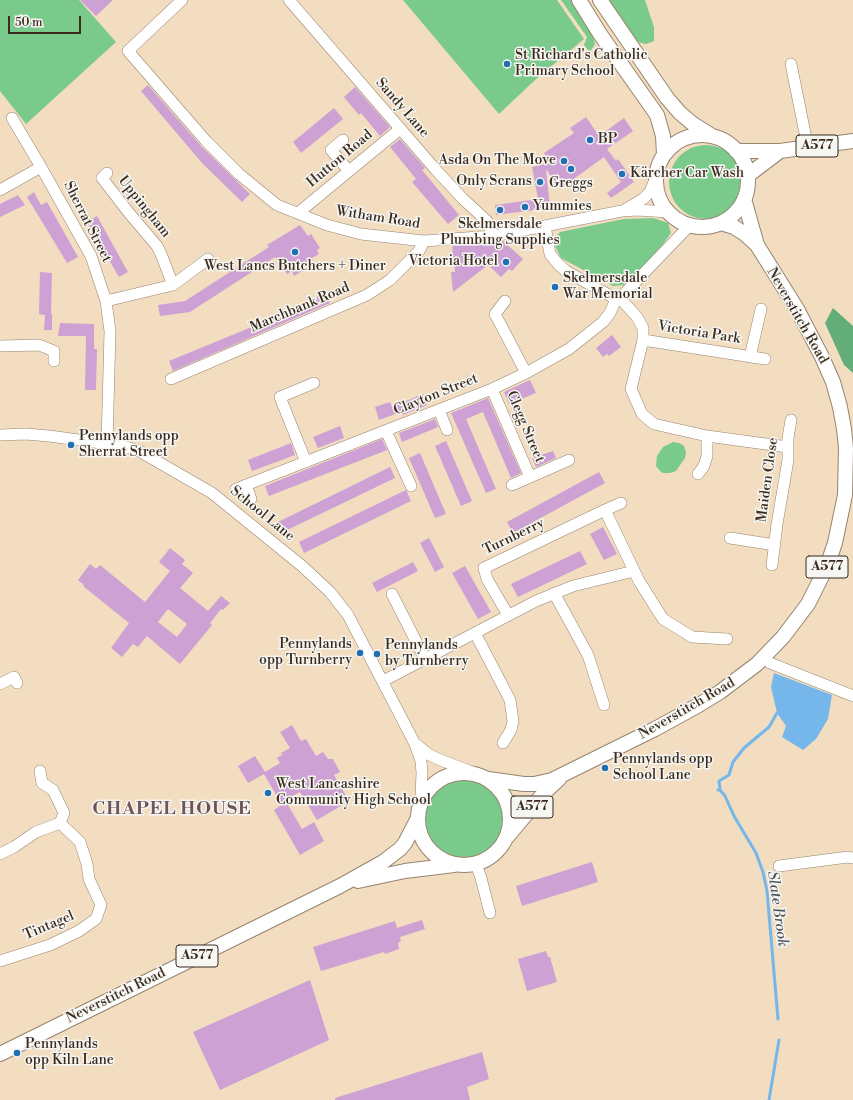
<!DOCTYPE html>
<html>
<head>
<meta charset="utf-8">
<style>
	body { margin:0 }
	#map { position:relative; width:853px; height:1100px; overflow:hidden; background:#f2ddc0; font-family:"Libre Bodoni",serif }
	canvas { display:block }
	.scale { position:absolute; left:8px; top:16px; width:73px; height:18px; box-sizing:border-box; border:2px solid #3b2a1e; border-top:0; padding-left:5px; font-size:12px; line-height:14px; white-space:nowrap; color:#3b2a1e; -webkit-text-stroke:3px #f6f6f2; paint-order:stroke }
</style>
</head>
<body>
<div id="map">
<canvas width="853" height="1100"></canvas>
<div class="scale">50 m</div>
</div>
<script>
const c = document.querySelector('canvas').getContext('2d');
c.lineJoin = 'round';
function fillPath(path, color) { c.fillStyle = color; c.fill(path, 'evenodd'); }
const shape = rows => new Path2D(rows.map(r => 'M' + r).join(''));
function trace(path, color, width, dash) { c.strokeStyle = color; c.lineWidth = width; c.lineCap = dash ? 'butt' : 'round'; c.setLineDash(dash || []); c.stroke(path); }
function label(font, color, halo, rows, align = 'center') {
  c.font = font + ' "Libre Bodoni",serif'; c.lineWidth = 3; c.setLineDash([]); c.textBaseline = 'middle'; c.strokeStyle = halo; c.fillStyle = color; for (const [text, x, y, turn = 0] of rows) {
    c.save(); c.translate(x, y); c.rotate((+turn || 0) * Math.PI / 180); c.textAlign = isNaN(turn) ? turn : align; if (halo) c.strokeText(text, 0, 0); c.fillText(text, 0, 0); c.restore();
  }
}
fillPath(shape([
	[0,0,79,0,116,42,26,124,0,91],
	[403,0,557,0,584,39,535,80,499,114],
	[561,0,572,0,592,30,595,44,590,52,584,45,587,37],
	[608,0,645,0,654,27,654,41,646,44,641,43,634,40],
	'669 182a37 37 0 1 1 74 0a37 37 0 1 1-74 0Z',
	[653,218,668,223,671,233,655,255,624,285,613,286,561,258,555,246,556,237,560,232,624,219],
	[673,442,679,443,684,446,686,452,685,458,676,471,670,473,663,473,660,471,656,466,657,456,663,447],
	'424 818a40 40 0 1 1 80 0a40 40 0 1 1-80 0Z'
]), '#7aca8c');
fillPath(shape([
	[833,308,853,326,853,373,844,365,825,323]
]), '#63ae78');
fillPath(shape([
	[774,673,832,695,828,719,816,739,803,750,782,737,786,726,777,713,771,687]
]), '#75b7ea');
trace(shape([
	[718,790,720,790,725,796,734,816,756,853,763,872,767,891,778,1019],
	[720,790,719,781,729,775,733,762,744,748,769,727,777,713],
	[769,1100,779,1040]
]), '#75b7ea', 3);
fillPath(shape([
	[80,0,113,0,96,16],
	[148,85,201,146,250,194,242,202,202,163,141,91],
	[355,87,390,127,380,136,361,113,359,115,344,97],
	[334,108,343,119,301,153,293,142],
	[586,117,599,136,624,118,633,131,607,149,616,161,618,159,634,182,611,198,607,193,621,182,604,157,560,189,546,169,550,208,496,215,495,205,538,199,532,167,550,163,544,153,574,133,570,128],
	[400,139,425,168,422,170,459,215,448,224,412,182,416,179,390,147],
	[34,192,41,205,47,202,78,257,67,263,27,197],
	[18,195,25,205,0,217,0,204],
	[97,216,128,272,119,277,87,222],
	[300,225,308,236,311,234,320,248,317,250,319,254,307,261,310,266,294,276,292,271,287,274,275,257,190,312,160,316,158,305,185,301,269,247,267,245],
	[503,241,523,259,512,271,509,269,501,277,488,265,453,292,451,272,455,272,452,246],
	[40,272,52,273,51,314,52,314,52,330,44,330,45,315,39,314],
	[325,293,330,303,173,371,169,361,315,301,314,298],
	[60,323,94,324,94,349,97,349,96,390,85,390,86,336,58,336],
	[612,335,621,347,609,356,607,354,603,357,596,348],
	[530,380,536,393,509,404,504,392],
	[423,394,427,405,403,415,401,412,379,420,375,407,390,402,392,407],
	[488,398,521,473,511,478,483,412,466,419,496,489,486,493,451,413],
	[435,419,438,427,402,442,399,433],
	[340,426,344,438,318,448,313,437],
	[382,439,387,450,269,496,265,486],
	[446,441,472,501,461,506,435,446],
	[291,443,295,455,252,471,248,460],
	[553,451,556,458,536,467,532,458],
	[420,453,446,514,435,518,409,458],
	[390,467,395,478,283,532,278,522],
	[599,472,605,483,513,533,507,522],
	[406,490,411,501,304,553,299,542],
	[603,527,617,554,604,560,590,534],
	[429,538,444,567,435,572,420,543],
	[170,548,185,560,182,564,193,573,180,588,208,611,221,596,230,603,223,610,221,609,210,623,212,625,180,664,147,636,138,647,133,644,122,657,111,648,129,623,83,586,84,585,78,580,90,564,96,569,100,565,145,602,170,571,159,562],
	[168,609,187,624,177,637,158,622],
	[580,551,587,564,518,597,511,584],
	[413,562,418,571,377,592,372,583],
	[465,566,491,612,478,619,452,573],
	[292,725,301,741,306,739,316,756,323,752,328,759,333,759,340,772,334,775,349,801,317,820,300,792,285,800,302,829,314,822,324,841,300,855,274,810,280,806,276,799,278,798,264,774,248,783,238,766,255,756,265,772,280,763,277,758,282,755,281,753,290,748,280,732],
	[592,862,598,882,522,906,516,886],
	[422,920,425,929,400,937,401,941,398,943,399,949,385,954,384,952,321,971,313,947,395,921,397,928],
	[546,951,548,957,550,957,557,982,527,991,518,959],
	[310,980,329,1040,220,1090,193,1032],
	[482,1052,489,1079,467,1087,470,1100,335,1100,335,1098]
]), '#cda1d3');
const minor = shape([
	[182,0,128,51,206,141,239,174,277,205,327,225,361,234,424,241,493,236,622,211,637,210,668,212],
	[289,0,436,170,463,199,487,221,493,236],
	[791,64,808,148],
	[12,118,41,167,91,256,106,301,110,331,107,444],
	[343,140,331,150,349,171],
	[107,173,102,178,129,213,157,246,161,254,173,285],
	[0,190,41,167],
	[626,209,643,199,650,192,656,177],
	[298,213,400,129],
	[545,226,550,254,558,264,566,271,616,299,620,298],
	[620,298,637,317,643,328,643,340,631,389,642,414,654,424,707,436,788,447],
	[620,298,690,225],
	[106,301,173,285,208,259],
	[505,301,495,314,526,373],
	[643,340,765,359],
	[0,346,39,345,54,351,54,361],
	[750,357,761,309],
	[171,379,367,295,390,280,419,251,424,241],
	[492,389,530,477],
	[439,410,447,430],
	[386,431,411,486],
	[0,435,26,434,49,436,123,446,139,451,212,493,302,566,330,592,348,615,415,744,421,761,422,773,421,796,418,810],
	[306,462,280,397,314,383],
	[698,474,704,466,707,456,707,436],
	[246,485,251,499],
	[512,485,569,460],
	[236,489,492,389,526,373,569,349,603,322,610,313,616,299],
	[605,510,639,581,663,619,692,637,727,639],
	[730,538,775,545],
	[772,565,777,524,788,460,788,438,791,420],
	[554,593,588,655,604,705],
	[392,594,425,659],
	[508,615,487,579,484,568,605,510,621,503],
	[475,633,510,700,513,721,511,730,503,743],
	[770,663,853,696],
	[383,681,536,601,573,586,634,571],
	[0,684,14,677,17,683],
	[416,744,428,754,438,759,477,774],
	[40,771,42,783,53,790,64,813,60,823],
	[0,854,14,847,36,832,60,823,80,842,87,864,89,879,101,905,96,919,79,931,50,945,0,961],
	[476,864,481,878,490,913],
	[779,866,848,857,853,858]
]);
const major = shape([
	[579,0,600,34,657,115,663,136,664,154],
	[600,0,667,98,680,113,693,124,712,136],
	'656 181a46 46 0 1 1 92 0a46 46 0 1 1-92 0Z',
	[736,151,780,151,853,141],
	[747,176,780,151],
	[721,223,734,227,745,234,757,245],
	'418 819a46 46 0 1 1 92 0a46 46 0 1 1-92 0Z',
	[488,779,524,784,534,784,552,780,655,729,697,706,720,692,757,664,783,637,808,604,827,566,835,543,845,495,846,448,844,429,840,407,833,382,822,357,797,309,757,245,744,199],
	[508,836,543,794,559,779],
	[358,881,405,871,454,865],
	[0,1054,340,886,383,862,400,849,405,843,418,818]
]);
trace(minor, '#96846f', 12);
trace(major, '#96846f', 16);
trace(minor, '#fff', 11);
trace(major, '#fff', 14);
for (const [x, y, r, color] of [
	[507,64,4,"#1f6fb2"],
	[590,140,4,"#1f6fb2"],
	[564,161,4,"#1f6fb2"],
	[571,169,4,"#1f6fb2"],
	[622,174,4,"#1f6fb2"],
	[540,182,4,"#1f6fb2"],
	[525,207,4,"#1f6fb2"],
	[500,210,4,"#1f6fb2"],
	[295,252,4,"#1f6fb2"],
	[506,262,4,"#1f6fb2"],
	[555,287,4,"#1f6fb2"],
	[71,445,4,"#1f6fb2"],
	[360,653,4,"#1f6fb2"],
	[377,654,4,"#1f6fb2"],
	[605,768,4,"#1f6fb2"],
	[268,793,4,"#1f6fb2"],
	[17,1053,4,"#1f6fb2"]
]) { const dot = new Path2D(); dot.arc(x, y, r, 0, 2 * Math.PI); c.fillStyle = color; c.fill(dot); trace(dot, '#f6f6f2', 1.5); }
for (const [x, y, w] of [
	[817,146,42],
	[827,567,42],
	[532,807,42],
	[197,956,42]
]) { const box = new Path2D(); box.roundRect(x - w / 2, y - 11, w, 22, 3); c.fillStyle = '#f6f6f2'; c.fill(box); trace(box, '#3b2a1e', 1); }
label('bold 13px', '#3b2a1e', null, [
	["A577",817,146],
	["A577",827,567],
	["A577",532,807],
	["A577",197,956]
]);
label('14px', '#3b2a1e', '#f6f6f2', [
	["St Richard's Catholic",515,56],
	["Primary School",515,72],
	["BP",598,140],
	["Asda On The Move",556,161,"right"],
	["Kärcher Car Wash",630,174],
	["Only Scrans",532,182,"right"],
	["Greggs",571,184,"center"],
	["Yummies",533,207],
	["Skelmersdale",500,225,"center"],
	["Plumbing Supplies",500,241,"center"],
	["Victoria Hotel",498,262,"right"],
	["West Lancs Butchers + Diner",295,267,"center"],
	["Skelmersdale",563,279],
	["War Memorial",563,295],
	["Pennylands opp",79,437],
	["Sherrat Street",79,453],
	["Pennylands",352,645,"right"],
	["opp Turnberry",352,661,"right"],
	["Pennylands",385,646],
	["by Turnberry",385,662],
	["Pennylands opp",613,760],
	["School Lane",613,776],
	["West Lancashire",276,785],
	["Community High School",276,801],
	["Pennylands",25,1045],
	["opp Kiln Lane",25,1061]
], 'left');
label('14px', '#3b2a1e', '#f6f6f2', [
	["Sandy Lane",402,108,49],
	["Hutton Road",340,159,-40],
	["Uppingham",144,207,51],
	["Witham Road",378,218,9],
	["Sherrat Street",87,222,63],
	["Marchbank Road",300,308,-23],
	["Neverstitch Road",797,316,60],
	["Victoria Park",699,333,9],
	["Clayton Street",436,395,-22],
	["Clegg Street",525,427,67],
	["Maiden Close",768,480,-82],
	["School Lane",262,514,39],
	["Turnberry",514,537,-26],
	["Neverstitch Road",687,709,-30],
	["Tintagel",49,926,-23],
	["Neverstitch Road",116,996,-26]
]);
label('italic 15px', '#4c545b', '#f6f6f2', [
	["Slate Brook",777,909,82]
]);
c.letterSpacing = '1px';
label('bold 18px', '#6e545d', '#f6f6f2', [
	["CHAPEL HOUSE",172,810]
]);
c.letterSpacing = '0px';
</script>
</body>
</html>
